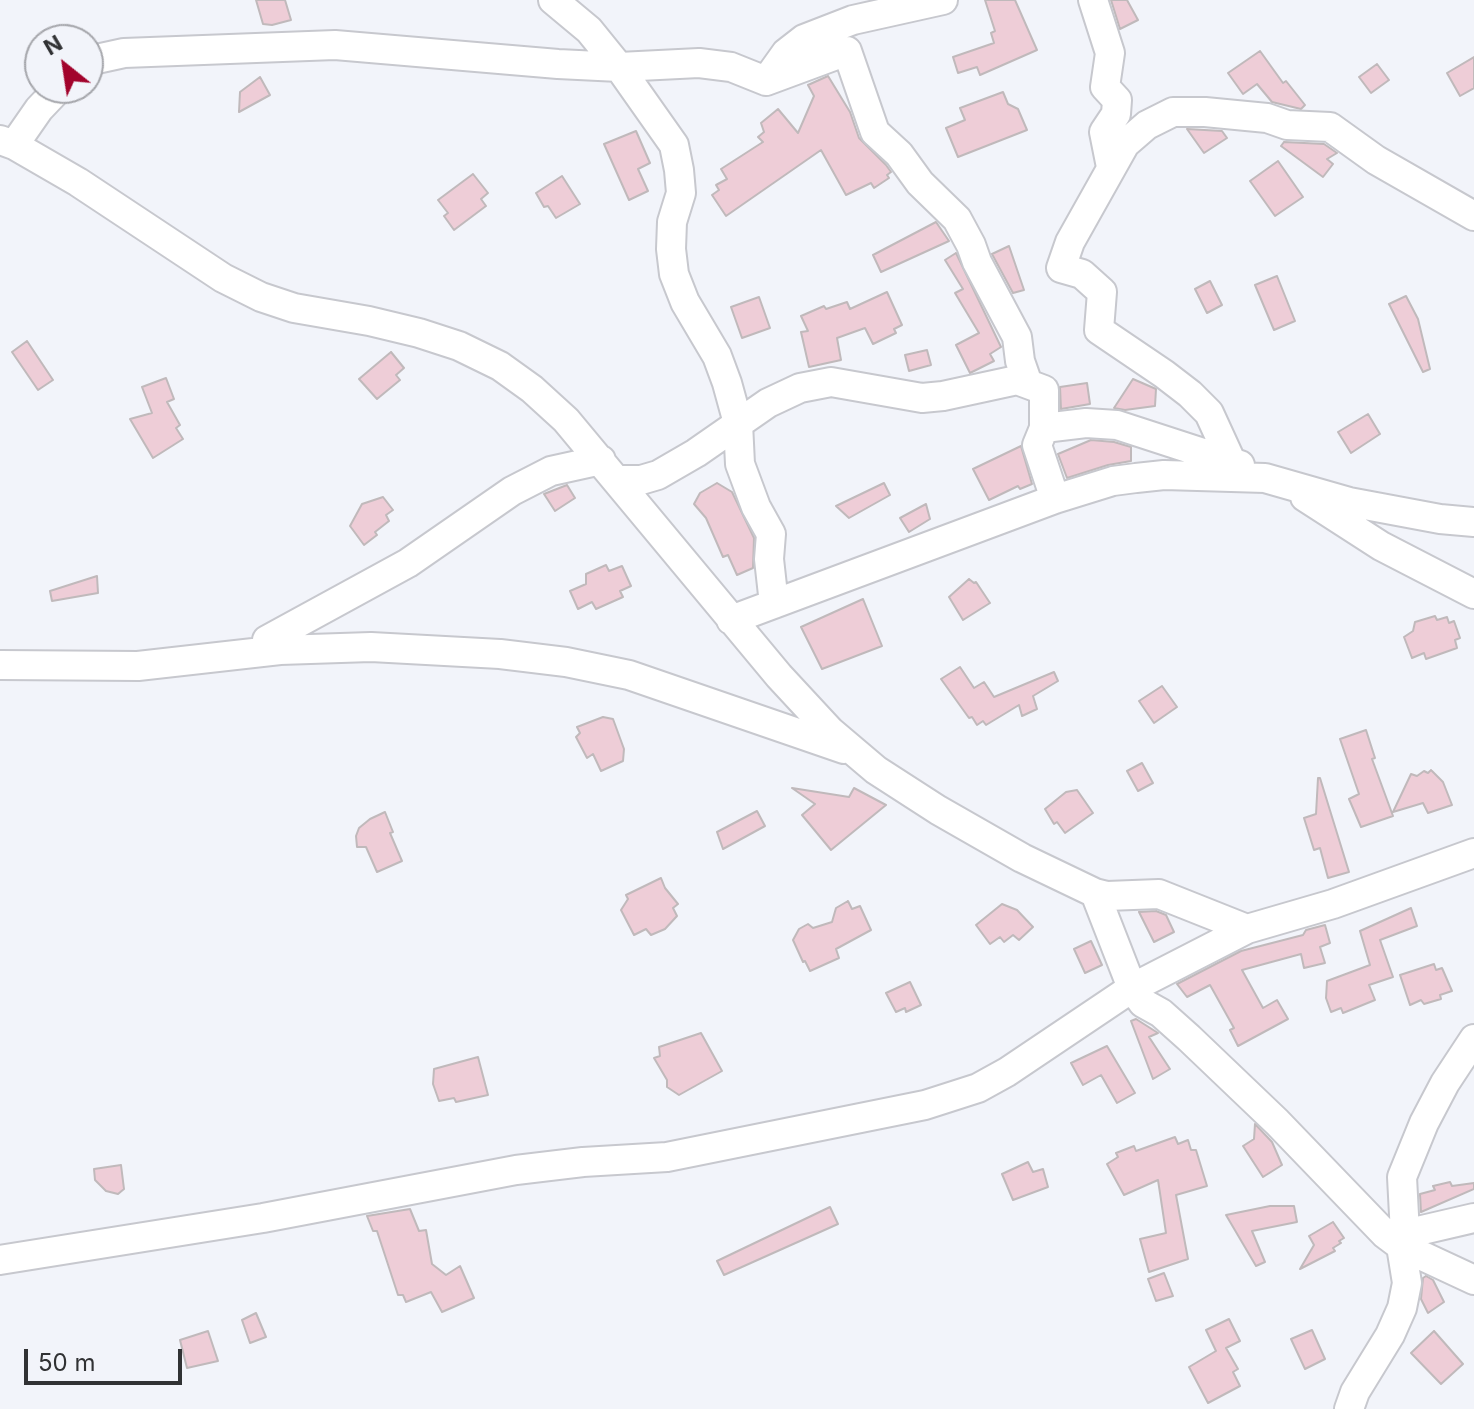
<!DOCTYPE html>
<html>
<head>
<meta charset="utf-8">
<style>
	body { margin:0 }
	#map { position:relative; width:1474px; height:1409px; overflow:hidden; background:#f2f4fa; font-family:Inter,sans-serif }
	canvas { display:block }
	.north { position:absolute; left:24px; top:24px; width:80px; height:80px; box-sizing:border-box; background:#f2f4fa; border:2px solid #a5a6ab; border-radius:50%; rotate:330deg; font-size:22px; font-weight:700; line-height:32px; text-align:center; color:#313234 }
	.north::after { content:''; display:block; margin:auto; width:28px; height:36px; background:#a2032c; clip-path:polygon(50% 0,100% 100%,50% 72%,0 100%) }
	.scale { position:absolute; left:24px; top:1349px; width:158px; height:36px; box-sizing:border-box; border:4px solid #313234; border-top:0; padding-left:10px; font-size:24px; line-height:28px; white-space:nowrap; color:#313234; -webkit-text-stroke:6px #f2f4fa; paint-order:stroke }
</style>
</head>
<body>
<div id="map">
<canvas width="1474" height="1409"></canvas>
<div class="north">N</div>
<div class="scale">50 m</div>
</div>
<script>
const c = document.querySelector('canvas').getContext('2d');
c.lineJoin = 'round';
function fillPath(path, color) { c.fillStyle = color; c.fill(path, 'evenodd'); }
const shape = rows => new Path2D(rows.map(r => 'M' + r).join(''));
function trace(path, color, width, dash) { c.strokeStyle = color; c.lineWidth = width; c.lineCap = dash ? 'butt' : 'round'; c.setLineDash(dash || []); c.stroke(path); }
const building = shape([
	[256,0,285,0,291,20,272,25,263,24,256,0],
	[985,0,1015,0,1037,50,980,75,977,67,958,73,953,57,994,43,991,33,995,31,985,0],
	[1111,0,1127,0,1138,20,1120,29,1111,0],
	[1260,51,1283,83,1286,81,1305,105,1301,109,1272,102,1257,84,1243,94,1228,73,1260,51],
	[1474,57,1474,88,1460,96,1447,73,1474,57],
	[1377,64,1389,80,1371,93,1359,77,1377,64],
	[828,76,850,112,859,138,886,165,891,172,887,175,889,178,874,188,871,183,846,195,821,150,726,216,712,195,719,190,716,185,727,179,721,169,763,142,758,137,764,132,761,123,778,109,798,133,814,96,808,85,828,76],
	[260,77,270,95,239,112,240,92,260,77],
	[1003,92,1008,104,1018,109,1027,130,958,157,946,128,965,120,960,108,1003,92],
	[1187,129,1222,131,1227,138,1204,153,1187,129],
	[636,131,650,163,638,169,648,191,629,200,604,144,636,131],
	[1284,142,1324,144,1337,153,1327,159,1333,164,1323,177,1281,146,1284,142],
	[1278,161,1303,197,1275,216,1250,181,1278,161],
	[473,174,488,193,481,199,486,206,454,230,444,216,448,213,438,200,473,174],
	[562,176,580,204,556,218,548,206,544,207,536,193,562,176],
	[936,222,949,241,881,272,873,255,936,222],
	[1009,246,1024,290,1013,293,992,254,1009,246],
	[956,253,1001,347,990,354,994,361,970,373,956,345,979,333,955,293,963,289,945,260,956,253],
	[1277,276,1295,321,1274,330,1255,285,1277,276],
	[1210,281,1222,305,1207,313,1195,289,1210,281],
	[887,292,902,325,894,329,896,333,873,344,865,328,837,338,841,360,809,367,801,332,808,331,801,316,824,306,826,309,847,302,850,309,887,292],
	[1406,296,1418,319,1430,369,1423,372,1389,304,1406,296],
	[759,297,770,328,742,338,731,307,759,297],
	[27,341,53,380,38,390,12,352,27,341],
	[927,350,931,365,909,371,905,355,927,350],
	[391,352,404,368,396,375,400,380,377,399,359,379,391,352],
	[166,378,174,399,167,402,180,425,176,428,183,439,153,458,130,419,152,413,142,387,166,378],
	[1133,379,1156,389,1155,406,1125,410,1114,408,1133,379],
	[1087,383,1090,404,1061,409,1060,387,1087,383],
	[1368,414,1380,434,1351,453,1338,432,1368,414],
	[1091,440,1114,442,1131,447,1131,461,1108,465,1067,478,1058,454,1091,440],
	[1021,446,1032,484,1020,489,1018,486,989,500,973,469,1021,446],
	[717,483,732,492,754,538,753,568,737,575,728,555,723,557,706,518,694,504,700,493,717,483],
	[884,483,890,495,849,518,836,506,884,483],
	[567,485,575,498,555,511,544,494,567,485],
	[383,497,393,510,386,515,389,521,375,532,377,535,364,545,350,526,362,504,383,497],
	[926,504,930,519,909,532,900,518,926,504],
	[606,565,609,571,622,566,631,586,620,591,623,597,596,609,592,602,578,609,570,591,586,584,586,574,606,565],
	[97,576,98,593,52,601,50,591,97,576],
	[969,579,974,583,976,582,990,603,963,620,949,597,969,579],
	[863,599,882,646,822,669,801,627,863,599],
	[1435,616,1437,620,1447,617,1449,623,1454,621,1460,638,1455,640,1457,648,1426,659,1424,653,1412,658,1404,637,1413,631,1415,622,1435,616],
	[960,667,974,688,984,682,994,697,1054,672,1058,681,1033,696,1037,709,1022,716,1019,705,986,725,983,721,977,725,972,717,969,718,941,679,960,667],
	[1162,686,1177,707,1154,723,1139,701,1162,686],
	[603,717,613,719,624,749,623,761,601,771,593,754,587,758,576,737,580,733,577,727,603,717],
	[1366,730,1375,758,1372,759,1393,816,1361,827,1349,799,1359,794,1340,739,1366,730],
	[1142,763,1153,783,1138,791,1127,771,1142,763],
	[1431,770,1443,782,1452,805,1428,813,1423,803,1393,812,1411,774,1417,776,1424,771,1428,773,1431,770],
	[1318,778,1320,778,1349,872,1328,878,1320,848,1314,850,1304,818,1316,814,1318,778],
	[792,788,849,797,854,788,886,805,831,850,802,815,815,804,792,788],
	[1077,790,1093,813,1065,833,1057,822,1054,824,1045,809,1066,792,1077,790],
	[757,811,765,826,723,849,717,832,757,811],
	[385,812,393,832,390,833,402,861,377,872,366,847,357,847,356,836,359,828,370,819,385,812],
	[661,878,665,888,678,904,673,908,677,916,665,929,651,935,646,929,634,935,621,910,628,899,626,895,661,878],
	[848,901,852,909,860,906,871,930,836,949,839,958,810,971,805,961,803,962,793,940,799,929,808,924,813,928,832,922,836,908,848,901],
	[1002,904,1017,910,1033,927,1019,940,1013,935,1004,942,1000,937,990,944,976,925,1002,904],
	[1411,908,1417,926,1380,940,1393,977,1369,985,1375,1000,1343,1013,1341,1008,1331,1012,1326,998,1327,981,1370,965,1360,931,1411,908],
	[1156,911,1166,915,1174,932,1154,942,1139,912,1156,911],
	[1325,925,1330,943,1320,947,1325,963,1304,968,1301,954,1242,970,1263,1008,1277,1000,1288,1019,1238,1046,1230,1030,1234,1028,1210,985,1187,997,1177,984,1241,951,1303,935,1306,930,1325,925],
	[1091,941,1102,965,1085,973,1074,949,1091,941],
	[1434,964,1436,970,1442,968,1452,991,1440,995,1441,999,1424,1004,1421,1000,1410,1005,1400,975,1434,964],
	[910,982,921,1005,906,1012,905,1008,896,1012,886,993,910,982],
	[1136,1019,1158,1033,1149,1037,1170,1069,1153,1079,1131,1021,1136,1019],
	[701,1033,722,1071,679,1095,667,1087,667,1080,654,1058,660,1056,659,1047,701,1033],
	[1107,1046,1135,1093,1117,1103,1101,1075,1083,1085,1071,1063,1107,1046],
	[478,1057,488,1095,456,1102,454,1098,439,1101,433,1084,434,1069,478,1057],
	[1255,1124,1272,1142,1282,1165,1263,1177,1243,1146,1254,1139,1255,1124],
	[1175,1137,1178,1144,1188,1140,1191,1150,1196,1150,1207,1186,1176,1195,1188,1259,1149,1272,1140,1239,1166,1233,1158,1180,1124,1195,1107,1164,1118,1157,1116,1153,1134,1146,1136,1151,1175,1137],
	[1028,1162,1033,1172,1043,1169,1048,1187,1013,1200,1002,1174,1028,1162],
	[121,1165,124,1189,118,1194,106,1191,95,1180,94,1169,121,1165],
	[1450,1182,1452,1186,1474,1183,1474,1189,1421,1212,1420,1194,1435,1190,1433,1186,1450,1182],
	[1270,1206,1294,1206,1297,1222,1252,1231,1265,1262,1256,1266,1226,1215,1270,1206],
	[830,1207,838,1224,724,1275,717,1261,830,1207],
	[410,1209,419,1231,426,1230,432,1264,446,1275,460,1266,474,1298,442,1312,431,1292,406,1302,403,1295,398,1295,377,1231,373,1231,367,1216,410,1209],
	[1333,1222,1344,1238,1339,1241,1341,1243,1333,1248,1335,1251,1300,1269,1314,1245,1309,1236,1333,1222],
	[1164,1273,1173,1296,1156,1301,1148,1279,1164,1273],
	[1426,1276,1433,1280,1444,1302,1428,1313,1421,1299,1423,1278,1426,1276],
	[256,1313,266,1337,250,1343,242,1320,256,1313],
	[1229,1319,1240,1341,1226,1348,1238,1369,1233,1372,1240,1386,1208,1403,1189,1367,1216,1351,1206,1330,1229,1319],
	[1312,1330,1325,1359,1305,1369,1291,1339,1312,1330],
	[208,1331,218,1361,187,1368,180,1340,208,1331],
	[1434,1331,1463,1364,1441,1384,1411,1353,1434,1331]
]);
fillPath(building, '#eecdd7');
trace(building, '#c0b9bb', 2);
const minor = shape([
	[553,0,589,30,619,67,674,145,679,170,681,193,672,222,671,249,674,274,685,302,717,356,727,383,738,423,740,464,756,507,771,534,769,559,774,604],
	[1093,0,1110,53,1105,87,1117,100,1116,114,1104,132,1111,167],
	[88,63,92,60,124,53,335,45,558,64,619,67,699,63,731,67,766,81,847,51,875,132,899,154,920,183,957,219,971,245,977,262,1017,337,1020,361,1028,384],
	[766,81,786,53,804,39,853,20,943,0],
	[0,140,14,145,78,182,223,278,261,297,294,308,369,321,419,333,459,346,500,366,532,389,566,420,779,676,830,731,876,770,938,810,1022,858,1095,893,1107,896,1159,894,1247,929],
	[14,145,39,109,59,88],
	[1044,428,1086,423,1117,425,1240,465],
	[1231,461,1209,413,1190,394,1164,374,1099,330,1102,292,1082,274,1061,268,1070,242,1125,144,1147,125,1173,112,1205,112,1267,118,1287,125,1330,127,1376,160,1474,216],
	[618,480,641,480,658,475,696,453,768,403,800,388,831,382,922,398,943,396,1017,380,1044,390,1044,428,1037,445,1055,499],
	[1305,497,1381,546,1474,594],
	[731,620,1055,499,1113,481,1136,478,1164,475,1265,478,1349,502,1440,519,1474,522],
	[267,640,408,563,512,491,551,471,601,460],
	[0,665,138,666,280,650,371,647,500,654,566,662,629,675,844,749],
	[1095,893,1132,988,1143,1003,1161,1013,1189,1038,1277,1122,1385,1234,1401,1246,1474,1280],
	[1405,1234,1474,1218],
	[1416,1253,1405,1234,1402,1177,1424,1123,1445,1083,1474,1039],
	[0,1260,263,1218,516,1170,583,1162,667,1157,925,1105,978,1088,1007,1072,1132,988,1247,929,1333,904,1474,853],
	[1349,1409,1355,1392,1390,1335,1402,1308,1407,1283,1401,1246]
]);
trace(minor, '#c7c8ce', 32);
trace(minor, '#fff', 28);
</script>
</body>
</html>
